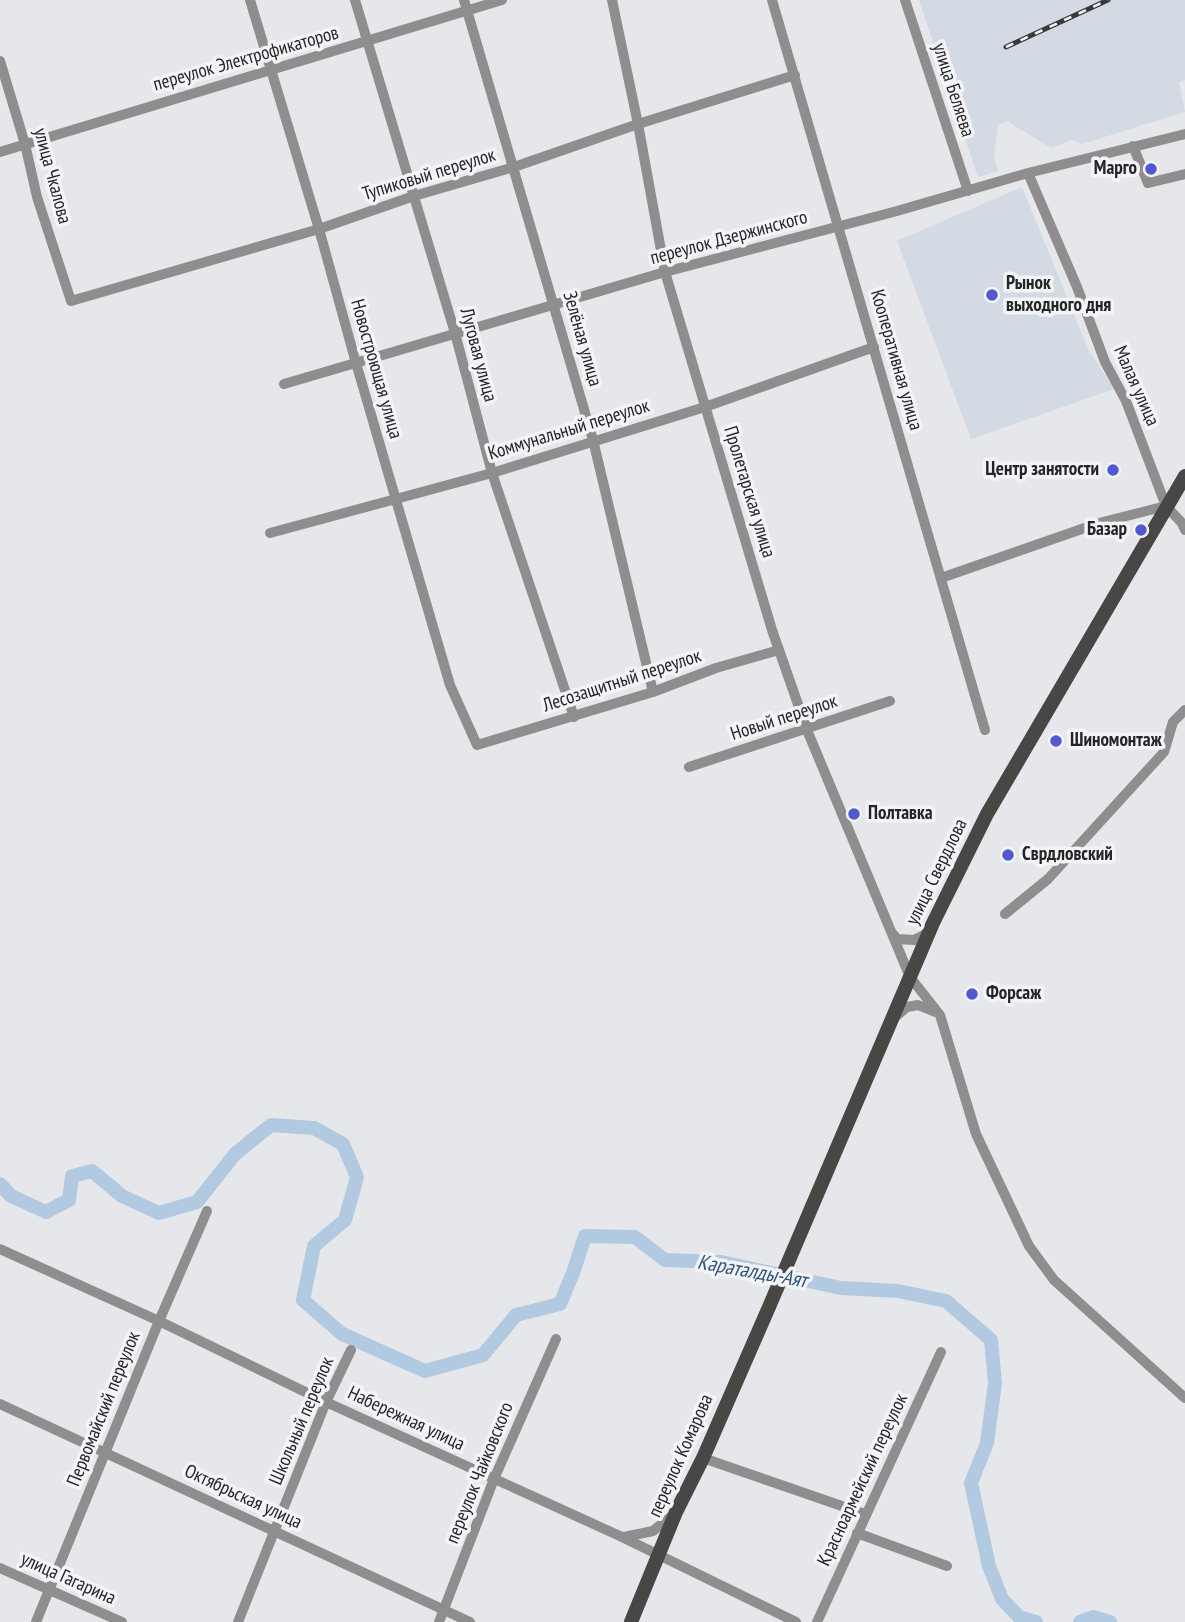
<!DOCTYPE html>
<html>
<head>
<meta charset="utf-8">
<style>
	body { margin:0 }
	canvas { display:block; background:#e5e7ea }
</style>
</head>
<body>
<canvas width="1185" height="1622"></canvas>
<script>
const c = document.querySelector('canvas').getContext('2d');
c.lineJoin = 'round';
function fillPath(path, color) { c.fillStyle = color; c.fill(path, 'evenodd'); }
const shape = rows => new Path2D(rows.map(r => 'M' + r).join(''));
function trace(path, color, width, dash) { c.strokeStyle = color; c.lineWidth = width; c.lineCap = dash ? 'butt' : 'round'; c.setLineDash(dash || []); c.stroke(path); }
function label(font, color, halo, rows, align = 'center') {
  c.font = font + ' "PT Sans Narrow",sans-serif'; c.lineWidth = 7; c.setLineDash([]); c.textBaseline = 'middle'; c.strokeStyle = halo; c.fillStyle = color; for (const [text, x, y, turn = 0] of rows) {
    c.save(); c.translate(x, y); c.rotate((+turn || 0) * Math.PI / 180); c.textAlign = isNaN(turn) ? turn : align; if (halo) c.strokeText(text, 0, 0); c.fillText(text, 0, 0); c.restore();
  }
}
fillPath(shape([
	[919,0,1185,0,1185,80,1179,82,1185,112,1082,144,1071,140,1051,148,1007,121,998,125,994,156,998,171,978,177],
	[1022,187,1088,349,1114,389,971,439,897,241]
]), '#d3dae3');
trace(shape([
	[0,1184,11,1196,46,1212,69,1200,72,1176,92,1171,122,1196,159,1213,197,1202,235,1154,271,1125,314,1128,343,1144,357,1177,345,1220,314,1246,303,1300,342,1334,425,1371,483,1355,516,1315,560,1304,573,1273,585,1236,635,1237,665,1260,721,1262,841,1288,898,1291,946,1301,991,1340,995,1383,987,1443,971,1483,989,1566,1002,1599,1019,1617,1036,1622],
	[1080,1622,1093,1617,1110,1622]
]), '#b2c9e2', 14);
trace(shape([
	[250,0,319,229,356,363,450,685,477,745,653,692,716,668,779,650],
	[355,0,455,333,492,473,574,717],
	[464,0,593,440,653,692],
	[612,0,638,124,665,272,772,630,807,730,910,977,940,1015,976,1134,1029,1246,1054,1280,1185,1398],
	[772,0,985,730],
	[905,0,968,191],
	[0,61,25,144,37,197,71,301,319,229,414,196,514,167,638,124,795,75],
	[1133,146,1148,183,1185,174],
	[0,152,502,0],
	[1028,173,1077,287,1105,362,1126,401,1166,506,1182,523,1185,530],
	[284,384,665,272,897,211,1028,173,1185,134],
	[270,533,492,473,705,407,874,347],
	[941,578,1099,523,1166,506],
	[689,767,890,701],
	[1005,914,1048,879,1164,752,1173,722,1185,710],
	[892,933,897,939,914,940,924,935,929,928],
	[894,1018,907,1007,918,1005,935,1012],
	[0,1249,159,1321,326,1402,622,1537,796,1622],
	[0,1404,470,1622],
	[703,1458,865,1514],
	[857,1533,947,1566],
	[624,1537,653,1531,672,1516],
	[0,1568,122,1622],
	[36,1622,159,1321,207,1211],
	[238,1622,326,1402,351,1350],
	[439,1622,494,1479,556,1339],
	[817,1622,941,1352]
]), '#8f8d8d', 10);
trace(shape([
	[631,1622,676,1512,703,1458,769,1307,933,923,987,814,1185,476]
]), '#494646', 14);
const rail = shape([
	[1006,47,1108,0]
]);
trace(rail, '#393a3c', 5);
trace(rail, '#f2f4f7', 2.5, [8]);
for (const [x, y, r, color] of [
	[1151,169,7,"#5259d0"],
	[992,295,7,"#5259d0"],
	[1113,470,7,"#5259d0"],
	[1141,530,7,"#5259d0"],
	[1056,741,7,"#5259d0"],
	[854,814,7,"#5259d0"],
	[1008,855,7,"#5259d0"],
	[972,994,7,"#5259d0"]
]) { const dot = new Path2D(); dot.arc(x, y, r, 0, 2 * Math.PI); c.fillStyle = color; c.fill(dot); trace(dot, '#f2f4f7', 2.5); }
label('19px', '#242526', '#f2f4f7', [
	["переулок Электрофикаторов",246,59,-16],
	["улица Беляева",953,90,72],
	["Тупиковый переулок",429,175,-17],
	["улица Чкалова",52,176,75],
	["переулок Дзержинского",729,238,-15],
	["Зелёная улица",582,339,74],
	["Луговая улица",478,355,75],
	["Кооперативная улица",896,360,74],
	["Новостроющая улица",376,369,74],
	["Малая улица",1136,386,66],
	["Коммунальный переулок",569,430,-17],
	["Пролетарская улица",749,492,73],
	["Лесозащитный переулок",622,681,-18],
	["Новый переулок",784,718,-18],
	["улица Свердлова",937,872,-64],
	["Первомайский переулок",104,1409,-68],
	["Набережная улица",406,1419,25],
	["Школьный переулок",302,1421,-67],
	["переулок Комарова",681,1456,-66],
	["переулок Чайковского",480,1473,-68],
	["Красноармейский переулок",863,1480,-65],
	["Октябрьская улица",243,1497,25],
	["улица Гагарина",68,1579,24]
]);
label('bold 19px', '#242526', '#f2f4f7', [
	["Марго",1137,169,"right"],
	["Рынок",1006,284],
	["выходного дня",1006,306],
	["Центр занятости",1099,470,"right"],
	["Базар",1127,530,"right"],
	["Шиномонтаж",1070,741],
	["Полтавка",868,814],
	["Сврдловский",1022,855],
	["Форсаж",986,994]
], 'left');
label('italic 21px', '#305579', '#f2f4f7', [
	["Караталды-Аят",752,1272,10]
]);
</script>
</body>
</html>
